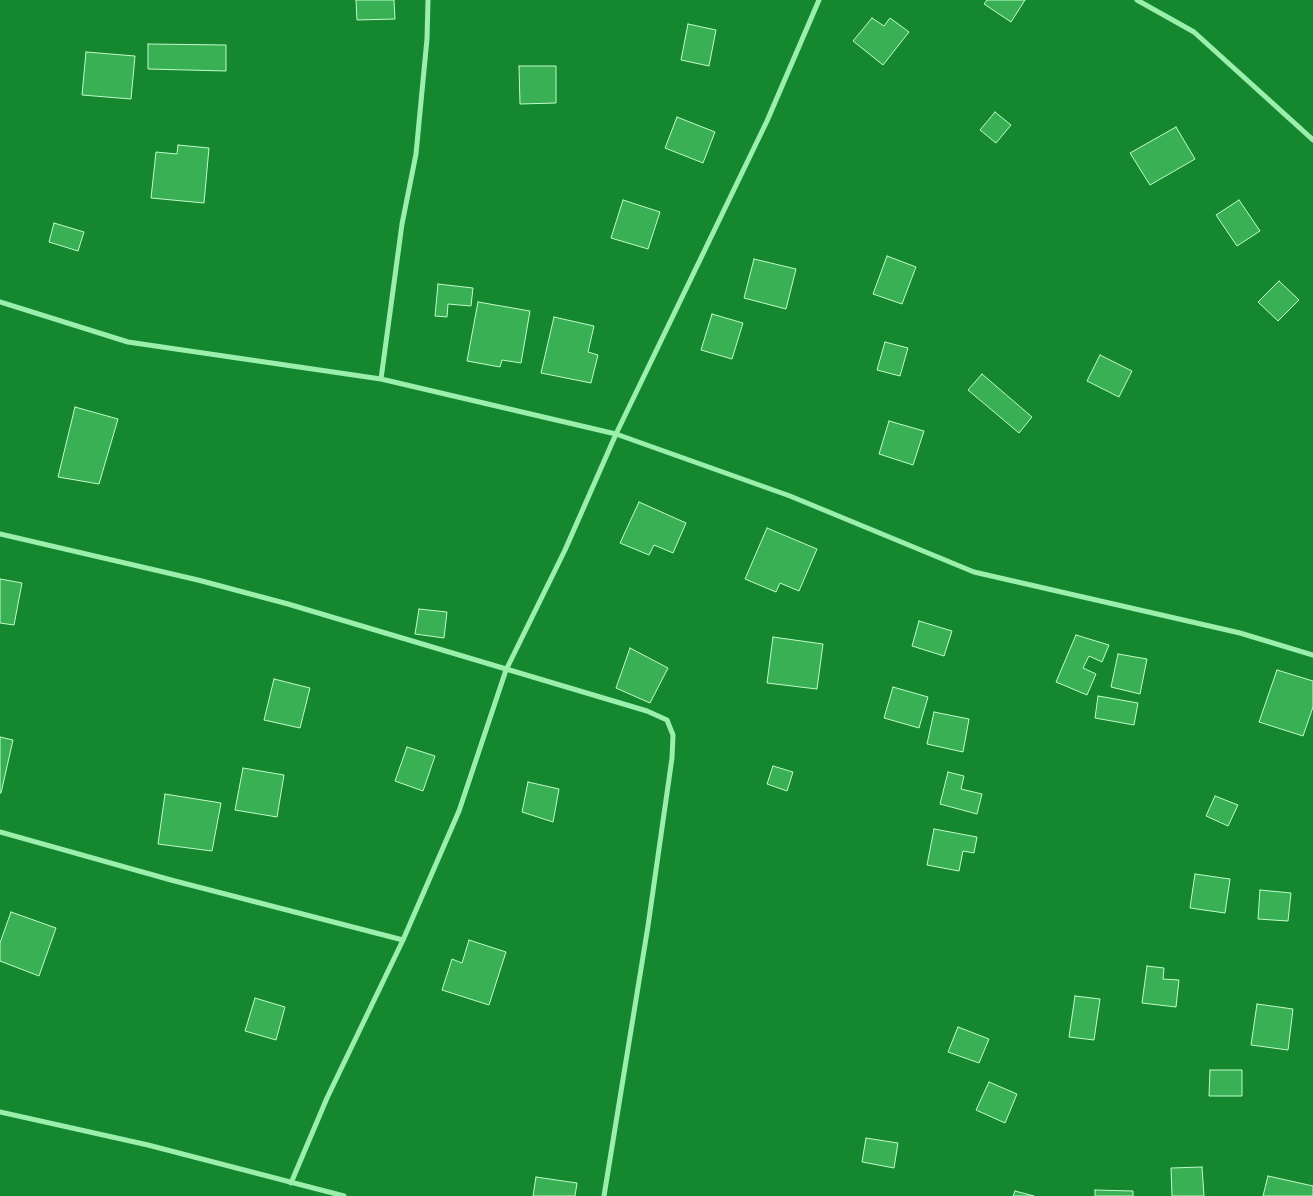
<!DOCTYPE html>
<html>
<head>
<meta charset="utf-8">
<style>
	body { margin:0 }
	canvas { display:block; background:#15872f }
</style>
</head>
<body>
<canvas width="1313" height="1196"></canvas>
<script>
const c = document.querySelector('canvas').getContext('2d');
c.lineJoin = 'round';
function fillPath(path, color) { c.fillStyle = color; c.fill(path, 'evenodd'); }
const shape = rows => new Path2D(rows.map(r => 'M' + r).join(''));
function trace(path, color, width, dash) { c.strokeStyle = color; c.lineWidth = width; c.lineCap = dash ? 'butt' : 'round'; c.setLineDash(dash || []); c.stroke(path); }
const building = shape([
	[356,0,394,0,395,19,357,20,356,0],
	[987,0,1025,0,1011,22,984,4,987,0],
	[872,18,884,26,890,18,909,32,883,65,853,41,872,18],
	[688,24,716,30,709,66,681,60,688,24],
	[148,44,226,45,226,71,148,69,148,44],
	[86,52,135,56,131,99,82,95,86,52],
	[519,66,556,66,556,103,520,104,519,66],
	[995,112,1011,125,996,143,980,130,995,112],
	[677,117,715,132,703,163,665,148,677,117],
	[1176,127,1195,159,1150,185,1130,153,1176,127],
	[178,145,209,148,204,203,151,198,156,152,177,154,178,145],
	[623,200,660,212,648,249,611,238,623,200],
	[1239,200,1260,231,1237,246,1216,215,1239,200],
	[54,223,84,232,78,251,49,242,54,223],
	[887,256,916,267,902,304,873,294,887,256],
	[754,259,796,269,786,309,744,298,754,259],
	[1279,281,1299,300,1278,321,1258,302,1279,281],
	[438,284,473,288,471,306,448,304,447,317,435,316,438,284],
	[478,302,530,311,521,363,502,360,500,367,467,361,478,302],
	[712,314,743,323,732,359,701,350,712,314],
	[554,317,594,326,588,352,598,355,591,383,541,373,554,317],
	[885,342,908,348,900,376,877,370,885,342],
	[1100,355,1132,371,1119,397,1087,381,1100,355],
	[982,374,1032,417,1019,433,968,390,982,374],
	[75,407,118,419,99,484,58,477,75,407],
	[889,421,924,431,913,465,879,454,889,421],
	[639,502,686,523,673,553,654,545,649,555,620,543,639,502],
	[767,528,817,549,799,591,780,583,776,592,745,579,767,528],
	[0,579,22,583,14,625,0,623,0,579],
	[419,609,447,612,444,638,415,634,419,609],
	[919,621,952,631,944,656,912,646,919,621],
	[1076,635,1109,645,1102,662,1089,656,1083,668,1096,674,1087,695,1056,682,1076,635],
	[773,637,823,644,817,689,767,683,773,637],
	[630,648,668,668,650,703,616,688,630,648],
	[1118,654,1147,659,1140,694,1111,687,1118,654],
	[1277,670,1313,681,1313,707,1303,736,1259,722,1277,670],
	[274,679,310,688,300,728,264,720,274,679],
	[893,687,928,697,919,728,884,718,893,687],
	[1098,696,1138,703,1134,725,1095,718,1098,696],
	[934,712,969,719,963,752,927,744,934,712],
	[0,737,13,740,1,793,0,793,0,737],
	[407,747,435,756,423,791,395,781,407,747],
	[773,766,793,772,787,791,767,784,773,766],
	[243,768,284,775,277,817,235,810,243,768],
	[948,772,964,776,961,789,982,794,977,814,940,804,948,772],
	[528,782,559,789,553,822,522,812,528,782],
	[165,794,221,803,212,851,158,844,165,794],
	[1215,796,1238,805,1228,826,1206,816,1215,796],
	[934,829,977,837,974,853,963,851,959,871,927,865,934,829],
	[1195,874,1230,879,1225,913,1190,908,1195,874],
	[1260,890,1291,893,1288,921,1258,919,1260,890],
	[11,912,56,928,39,976,0,961,0,943,11,912],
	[469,940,506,952,489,1005,442,990,452,959,462,963,469,940],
	[1147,966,1164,968,1163,979,1179,980,1176,1007,1142,1003,1147,966],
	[1075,996,1100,999,1094,1040,1069,1037,1075,996],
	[255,998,285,1007,276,1040,245,1031,255,998],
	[1257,1004,1293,1009,1288,1050,1251,1045,1257,1004],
	[958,1027,989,1039,979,1063,948,1052,958,1027],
	[1210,1070,1242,1070,1242,1096,1209,1096,1210,1070],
	[989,1082,1017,1094,1005,1123,976,1110,989,1082],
	[866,1138,898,1143,894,1168,862,1162,866,1138],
	[1202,1167,1204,1196,1172,1196,1171,1168,1202,1167],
	[1268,1176,1313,1186,1313,1196,1263,1196,1268,1176],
	[536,1177,577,1183,575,1196,533,1196,536,1177],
	[1095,1190,1133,1191,1133,1196,1095,1196,1095,1190],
	[1015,1191,1034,1196,1013,1196,1015,1191]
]);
fillPath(building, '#39b053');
trace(building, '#c1fbcd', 1);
trace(shape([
	[1137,0,1194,32,1313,140],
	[0,302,128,342,381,379,616,434,790,496,974,572,1240,633,1313,655],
	[381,379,402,224,416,154,427,39,428,0],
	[0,534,198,580,288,604,647,711,667,720,673,735,672,758,648,926,604,1196],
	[0,832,171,880,403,940],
	[0,1112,148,1145,344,1196],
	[291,1183,327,1098,403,940,459,811,506,670,565,550,616,434,767,121,819,0]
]), '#9befad', 5);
</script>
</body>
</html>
